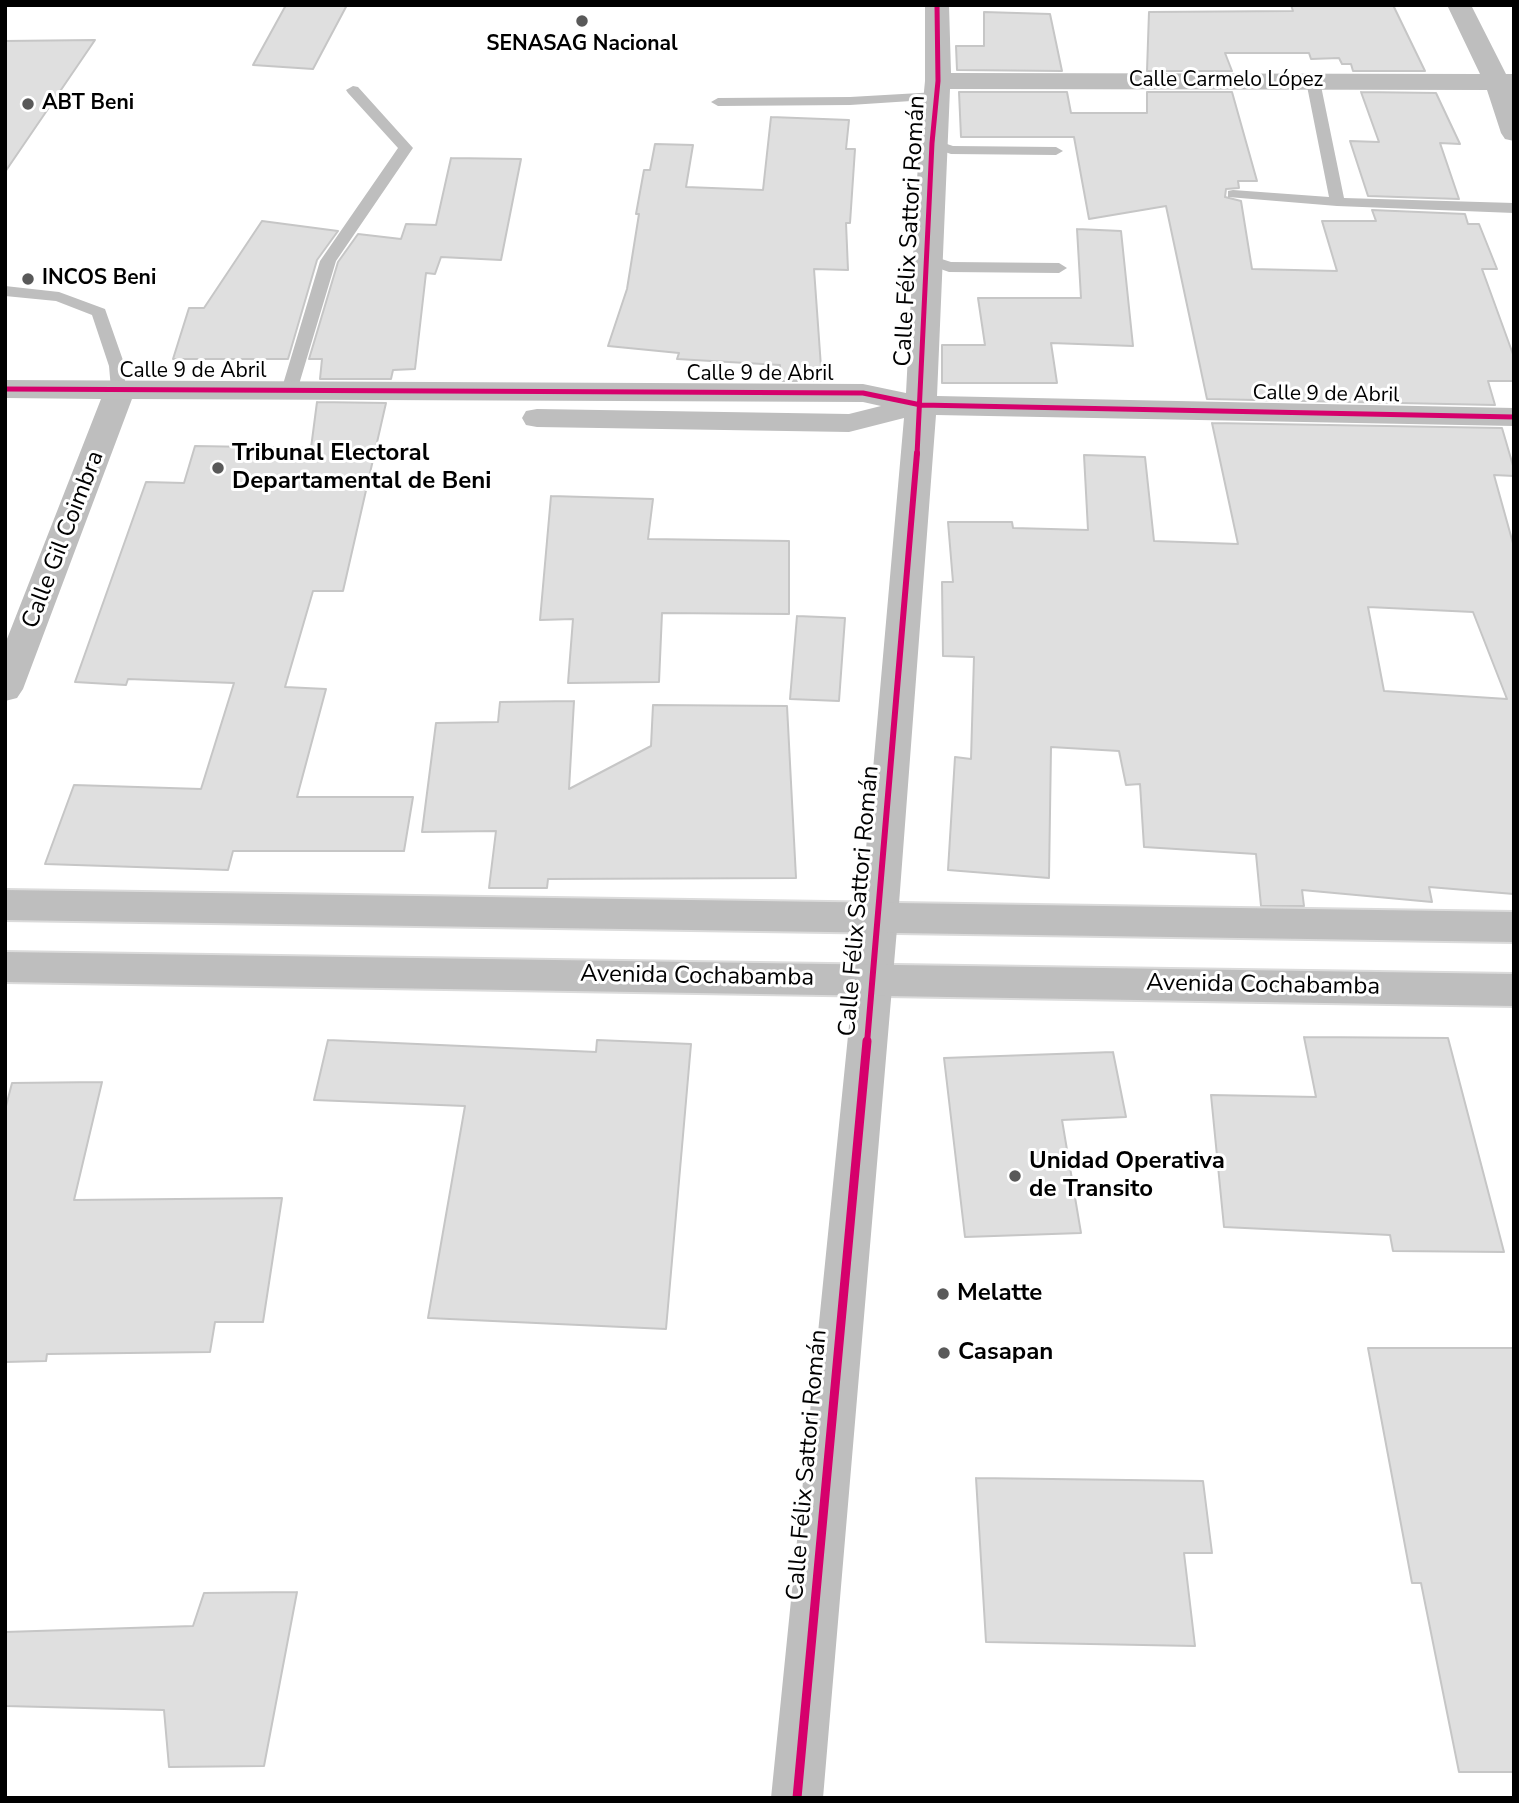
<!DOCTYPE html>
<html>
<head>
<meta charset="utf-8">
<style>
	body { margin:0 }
	#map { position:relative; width:1519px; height:1803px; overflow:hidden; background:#fff; font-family:"Nunito Sans",sans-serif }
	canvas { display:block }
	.frame { position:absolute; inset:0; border:7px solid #000; pointer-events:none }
</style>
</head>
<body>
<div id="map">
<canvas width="1519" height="1803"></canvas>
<div class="frame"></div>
</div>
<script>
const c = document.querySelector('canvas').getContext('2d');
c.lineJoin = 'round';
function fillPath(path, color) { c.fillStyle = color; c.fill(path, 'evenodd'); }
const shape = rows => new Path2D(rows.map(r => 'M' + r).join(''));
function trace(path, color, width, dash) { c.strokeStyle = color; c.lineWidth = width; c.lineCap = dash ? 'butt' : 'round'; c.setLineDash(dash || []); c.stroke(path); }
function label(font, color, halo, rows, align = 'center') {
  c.font = font + ' "Nunito Sans",sans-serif'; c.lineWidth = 6; c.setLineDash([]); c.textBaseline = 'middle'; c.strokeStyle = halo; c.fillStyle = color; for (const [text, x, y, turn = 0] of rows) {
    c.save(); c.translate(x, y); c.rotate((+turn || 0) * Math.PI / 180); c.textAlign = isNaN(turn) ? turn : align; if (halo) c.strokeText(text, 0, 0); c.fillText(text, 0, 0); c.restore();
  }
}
const building = shape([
	[286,5,347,5,313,69,253,65,286,5],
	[1291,5,1393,5,1425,71,1353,71,1351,64,1342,64,1339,58,1311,59,1309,53,1225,53,1232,71,1147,71,1149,12,1293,11,1291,5],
	[984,12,1050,14,1062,71,957,70,956,46,984,46,984,12],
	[95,40,5,172,5,41,95,40],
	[959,92,1067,92,1071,113,1147,113,1147,92,1232,92,1257,181,1238,181,1239,188,1226,189,1225,197,1241,201,1252,269,1337,271,1322,221,1376,221,1372,210,1465,214,1468,224,1479,224,1497,269,1482,269,1514,357,1514,381,1488,381,1495,405,1207,399,1166,206,1089,219,1074,137,961,137,959,92],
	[1361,92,1436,93,1460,144,1440,143,1459,199,1368,196,1350,141,1379,142,1361,92],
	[771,117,849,120,846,149,855,149,850,223,846,223,848,270,814,269,822,381,780,381,780,365,677,359,679,353,608,346,627,289,639,214,636,214,644,170,650,170,655,144,693,145,686,187,763,190,771,117],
	[451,158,521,159,501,260,441,257,435,274,426,273,415,369,393,370,391,379,320,379,322,359,309,359,338,262,358,234,401,239,406,224,436,225,451,158],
	[262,221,338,231,317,260,288,359,173,359,189,308,204,308,262,221],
	[1077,229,1121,231,1133,346,1051,343,1057,383,942,383,942,345,985,345,978,298,1081,298,1077,229],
	[317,402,386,403,343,591,313,591,285,687,326,689,297,797,413,797,404,851,233,851,228,870,45,864,74,785,201,789,234,683,128,679,126,685,75,682,146,482,184,483,195,446,311,448,317,402],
	[1212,423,1502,428,1514,469,1514,476,1494,475,1514,547,1514,894,1429,887,1432,902,1302,890,1304,906,1261,906,1256,854,1144,847,1140,784,1126,785,1119,751,1051,747,1049,878,948,870,955,757,971,759,974,657,943,656,942,582,953,582,948,522,1012,522,1013,528,1088,530,1084,455,1145,457,1154,541,1238,544,1212,423],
	[1368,607,1473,612,1507,699,1384,691,1368,607],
	[551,496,653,499,648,539,789,541,789,614,662,613,659,682,568,683,573,619,540,620,551,496],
	[797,616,845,618,839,701,790,699,797,616],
	[574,701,569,789,651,746,653,705,787,706,796,878,548,879,547,888,489,888,496,831,422,832,436,723,498,722,500,702,574,701],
	[1304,1037,1448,1038,1504,1252,1393,1251,1390,1235,1224,1227,1211,1095,1316,1097,1304,1037],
	[328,1040,596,1052,597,1040,691,1044,666,1329,428,1318,465,1106,314,1100,328,1040],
	[1113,1052,1126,1117,1062,1120,1081,1233,965,1237,944,1058,1113,1052],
	[102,1082,74,1200,282,1198,263,1322,215,1322,210,1352,47,1354,46,1361,5,1362,5,1110,12,1083,102,1082],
	[1368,1348,1514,1348,1514,1772,1459,1772,1421,1583,1412,1583,1368,1348],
	[976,1478,1203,1481,1212,1553,1184,1553,1195,1646,986,1642,976,1478],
	[297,1592,264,1766,169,1767,164,1710,5,1706,5,1632,193,1626,204,1593,297,1592]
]);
fillPath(building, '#dfdfdf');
trace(building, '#c6c6c6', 2);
const primary = shape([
	[5,890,1514,912,1514,942,5,920,5,890],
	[5,952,1514,974,1514,1006,5,982,5,952]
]);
trace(primary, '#dbdbdb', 4);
fillPath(shape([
	[1313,77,1320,81,1344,198,1514,203,1514,213,1337,206,1228,197,1228,191,1233,190,1329,197,1306,81,1313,77],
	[353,86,358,87,413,148,336,261,297,391,289,396,281,391,320,261,398,148,348,93,346,90,353,86],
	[937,92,942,93,942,99,850,105,718,106,711,102,718,98,850,97,937,92],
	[932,139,953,146,1056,147,1063,151,1056,155,951,154,927,146,925,143,932,139],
	[926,254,951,262,1059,263,1067,268,1059,273,949,272,921,262,918,259,926,254],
	[5,286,59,292,105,309,125,366,125,393,113,393,111,389,109,366,92,315,56,301,5,296,5,286]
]), '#bebebe');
fillPath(shape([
	[925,5,949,5,951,73,1480,74,1447,5,1471,5,1506,74,1514,74,1514,141,1505,139,1501,133,1487,90,950,89,937,396,1514,408,1514,426,936,415,898,917,823,1798,771,1798,860,917,904,418,849,432,537,427,526,425,522,418,526,411,537,409,849,414,881,406,863,402,132,399,23,689,17,698,5,701,5,644,101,399,5,398,5,380,863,384,906,393,919,143,925,81,925,5]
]), '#bebebe');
fillPath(primary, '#bebebe');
trace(shape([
	[5,389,863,393,921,405,1514,417],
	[917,455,932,143,938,81,937,5]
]), '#d6006c', 5);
trace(shape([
	[867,1043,917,453]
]), '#d6006c', 6);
trace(shape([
	[797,1798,867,1041]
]), '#d6006c', 9);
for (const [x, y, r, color] of [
	[582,21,7,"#595959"],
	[28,104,7,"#595959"],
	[28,279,7,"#595959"],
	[218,468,7,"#595959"],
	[1015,1176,7,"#595959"],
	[943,1294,7,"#595959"],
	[944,1353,7,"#595959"]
]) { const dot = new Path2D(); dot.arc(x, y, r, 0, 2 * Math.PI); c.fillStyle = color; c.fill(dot); trace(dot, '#fff', 2.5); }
label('bold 21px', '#000', '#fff', [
	["SENASAG Nacional",582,45,"center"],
	["ABT Beni",42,104],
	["INCOS Beni",42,279]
], 'left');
label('21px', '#000', '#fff', [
	["Calle Carmelo López",1226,81],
	["Calle 9 de Abril",193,372],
	["Calle 9 de Abril",760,375],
	["Calle 9 de Abril",1326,395,1]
]);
label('24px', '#000', '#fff', [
	["Calle Félix Sattori Román",911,231,-87],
	["Calle Gil Coimbra",64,540,-69],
	["Calle Félix Sattori Román",860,901,-85],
	["Avenida Cochabamba",697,977,1],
	["Avenida Cochabamba",1263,986,1],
	["Calle Félix Sattori Román",808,1465,-85]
]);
label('bold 24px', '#000', '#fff', [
	["Tribunal Electoral",232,454],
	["Departamental de Beni",232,482],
	["Unidad Operativa",1029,1162],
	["de Transito",1029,1190],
	["Melatte",957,1294],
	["Casapan",958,1353]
], 'left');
</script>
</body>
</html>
